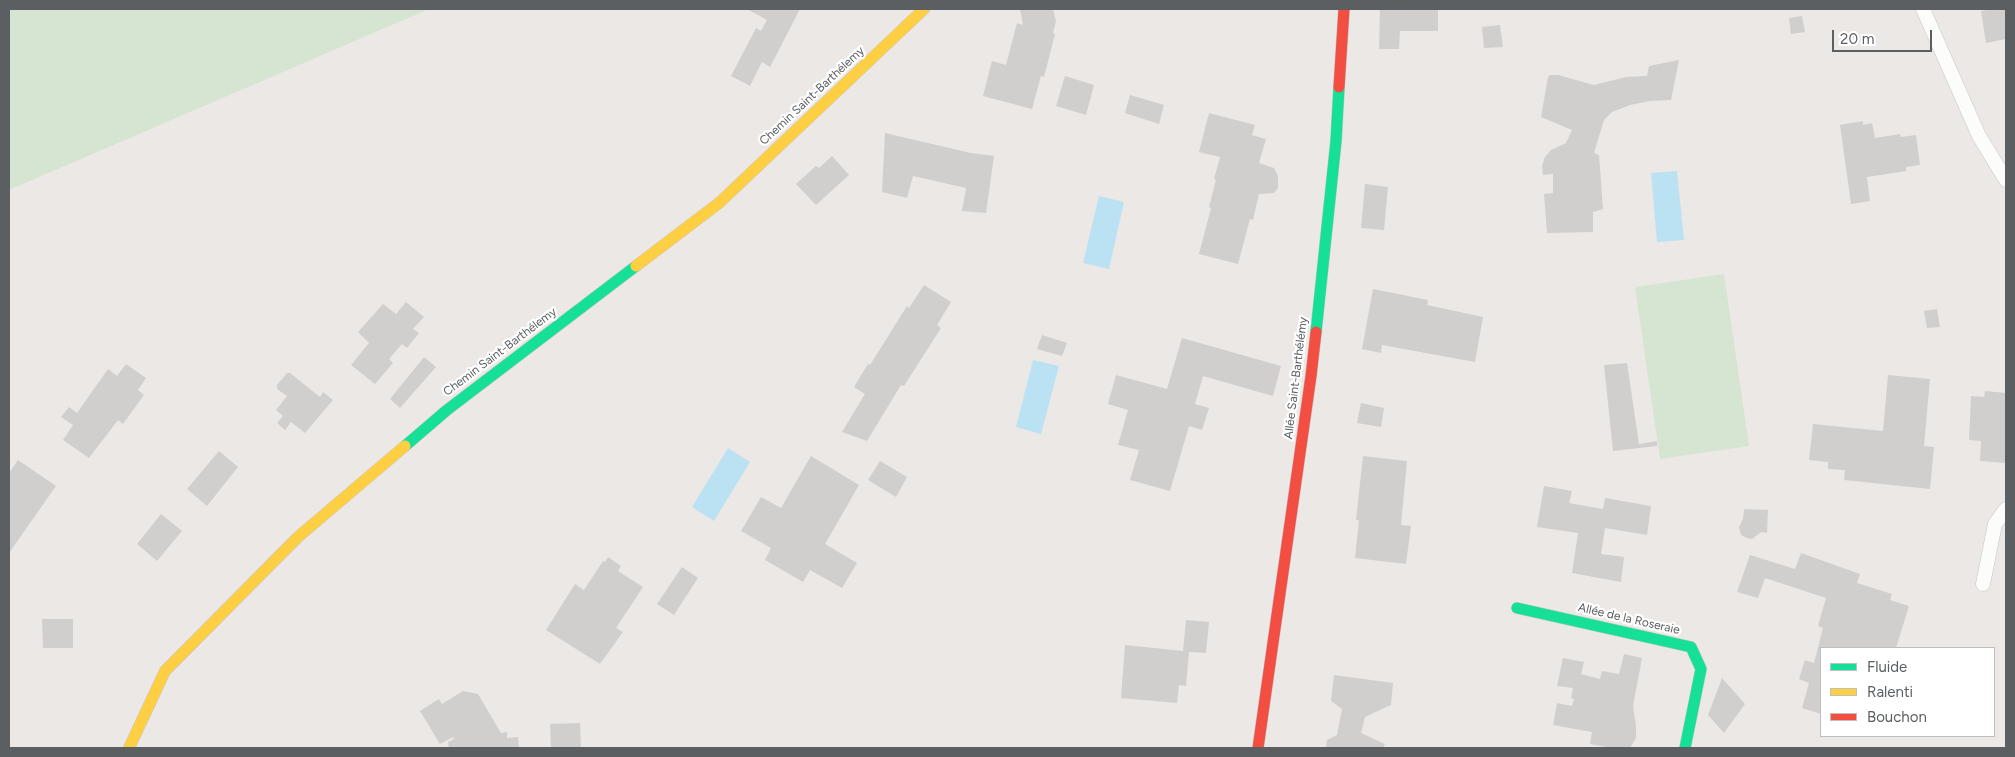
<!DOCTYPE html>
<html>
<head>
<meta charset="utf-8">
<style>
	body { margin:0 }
	#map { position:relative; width:2015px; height:757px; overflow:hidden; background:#ebe8e5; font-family:Figtree,sans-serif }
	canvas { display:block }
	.frame { position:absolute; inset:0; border:10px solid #5b5f62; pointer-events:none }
	.legend { position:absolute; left:1820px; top:647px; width:175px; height:90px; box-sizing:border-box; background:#fff; border:1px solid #bdbfc0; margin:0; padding:6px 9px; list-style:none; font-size:15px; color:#5b5f62 }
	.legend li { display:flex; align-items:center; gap:10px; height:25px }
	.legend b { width:25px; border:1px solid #bdbfc0 }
	.scale { position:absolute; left:1832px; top:30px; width:100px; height:22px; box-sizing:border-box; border:2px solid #5b5f62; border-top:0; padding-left:6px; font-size:15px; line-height:18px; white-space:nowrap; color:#5b5f62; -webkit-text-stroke:4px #fff; paint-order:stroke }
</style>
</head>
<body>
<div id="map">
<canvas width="2015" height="757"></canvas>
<div class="frame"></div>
<ul class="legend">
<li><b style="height:6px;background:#16e098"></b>Fluide</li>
<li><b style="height:6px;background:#ffcf43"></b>Ralenti</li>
<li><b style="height:6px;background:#f24e42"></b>Bouchon</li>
</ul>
<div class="scale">20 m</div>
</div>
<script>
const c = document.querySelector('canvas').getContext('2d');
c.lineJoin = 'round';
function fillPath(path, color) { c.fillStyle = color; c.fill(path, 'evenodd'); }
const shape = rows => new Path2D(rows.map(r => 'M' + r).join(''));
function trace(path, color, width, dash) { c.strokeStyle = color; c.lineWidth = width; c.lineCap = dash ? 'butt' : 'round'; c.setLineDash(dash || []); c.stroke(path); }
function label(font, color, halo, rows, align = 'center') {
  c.font = font + ' Figtree,sans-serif'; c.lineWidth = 4.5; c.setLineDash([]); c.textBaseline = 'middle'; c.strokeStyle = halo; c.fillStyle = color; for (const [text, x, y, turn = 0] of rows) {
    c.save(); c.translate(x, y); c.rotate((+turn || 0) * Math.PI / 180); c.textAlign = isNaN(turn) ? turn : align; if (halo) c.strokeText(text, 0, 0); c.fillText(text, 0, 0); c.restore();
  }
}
fillPath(shape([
	[9,9,429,9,9,190],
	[1724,274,1749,446,1660,459,1635,287]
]), '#d6e5d1');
fillPath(shape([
	[1677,171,1684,240,1657,242,1651,173],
	[1099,196,1124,202,1109,269,1083,263],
	[1033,360,1059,366,1041,434,1016,427],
	[728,448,750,462,714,521,692,507]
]), '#bbe2f3');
fillPath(shape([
	[750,9,800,9,770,67,762,62,750,86,731,76,756,28,761,31,767,20,749,10],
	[1020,9,1053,9,1056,21,1053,33,1055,34,1044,77,1041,76,1032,109,983,96,992,61,1006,65,1017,23,1023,25],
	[1380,9,1438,9,1438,31,1400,31,1399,49,1379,49],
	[1993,9,2006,9,2006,39,1986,43,1981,11],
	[1802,16,1805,32,1791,34,1789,18],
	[1500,25,1503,47,1484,48,1482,27],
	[1679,60,1671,100,1650,101,1630,105,1612,112,1604,120,1594,153,1599,155,1603,209,1593,212,1593,232,1547,233,1544,194,1553,193,1553,174,1543,175,1542,166,1545,157,1551,150,1566,143,1572,130,1541,117,1548,77,1550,75,1558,75,1594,85,1626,77,1647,76,1649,66],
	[1065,76,1094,85,1086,115,1056,106],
	[1130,95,1164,105,1159,124,1125,113],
	[1209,113,1255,125,1252,135,1266,139,1259,163,1274,168,1278,176,1278,188,1274,193,1259,194,1253,220,1250,219,1238,264,1199,254,1211,208,1209,207,1216,180,1214,179,1220,157,1199,152],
	[1863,121,1863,125,1872,123,1875,138,1900,134,1901,137,1916,135,1920,165,1906,167,1906,171,1867,177,1870,201,1851,204,1840,125],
	[885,133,971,153,994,156,986,213,962,211,966,188,913,176,907,198,882,192],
	[832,156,849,175,816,205,796,184,816,166,819,168],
	[1365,184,1388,187,1384,230,1361,228],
	[924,285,951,302,937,325,941,328,904,386,901,385,867,441,842,432,865,394,854,387,868,364,870,365,907,306,909,308],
	[1373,289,1428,300,1427,305,1483,317,1475,362,1382,345,1381,353,1362,349],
	[406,302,424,317,413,329,419,333,407,348,402,344,389,359,393,363,375,384,351,365,369,343,358,332,383,304,396,314],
	[1937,309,1940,327,1927,328,1924,311],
	[1042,335,1067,343,1062,356,1037,349],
	[1182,338,1281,366,1273,396,1203,376,1195,404,1209,408,1202,430,1189,426,1170,491,1130,480,1139,450,1118,445,1128,410,1108,404,1116,375,1167,389],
	[424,357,436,367,400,408,390,399],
	[1627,363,1639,444,1657,441,1657,446,1613,451,1604,365],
	[126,364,146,378,138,390,144,395,123,424,118,420,89,458,63,440,73,425,61,417,69,407,77,413,108,369,117,376],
	[287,373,290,373,320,397,323,392,333,400,305,433,291,422,285,430,277,423,283,416,276,410,287,396,277,389,277,385],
	[1888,375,1930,379,1924,446,1934,447,1930,489,1844,480,1845,470,1828,469,1828,462,1809,460,1813,424,1883,431],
	[1985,391,2006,393,2006,463,1980,461,1981,441,1969,440,1971,396,1984,397],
	[1361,403,1384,408,1381,427,1357,423],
	[219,451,238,467,207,506,187,489],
	[811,456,859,485,825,544,857,563,842,588,810,570,803,582,765,560,771,548,741,531,761,497,781,508],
	[1363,456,1407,461,1401,525,1411,526,1406,564,1355,558,1359,520,1356,520],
	[18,460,56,486,9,553,9,473],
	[880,461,907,477,896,497,868,480],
	[1544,486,1572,491,1569,503,1603,509,1605,498,1651,506,1647,535,1605,528,1601,554,1624,557,1621,582,1572,573,1578,533,1537,527],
	[1744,509,1768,510,1767,533,1761,532,1752,539,1747,538,1741,535,1739,527,1743,519],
	[161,514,182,531,157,561,137,544],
	[1801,553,1860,574,1857,583,1892,594,1890,600,1909,606,1896,648,1821,648,1821,714,1802,708,1809,683,1799,679,1805,660,1814,663,1823,628,1818,626,1826,598,1765,578,1758,598,1737,592,1750,555,1795,569],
	[608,557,621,566,618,571,643,587,616,628,623,632,600,664,546,630,575,584,584,590,603,561,605,562],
	[682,567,698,578,674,615,657,604],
	[42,619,73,619,73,648,43,648],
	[1186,620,1209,622,1206,653,1189,652,1186,686,1179,685,1177,703,1121,698,1125,645,1183,651],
	[1624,654,1642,658,1633,706,1636,726,1636,738,1630,748,1612,748,1590,744,1592,732,1553,725,1557,703,1572,706,1574,699,1571,698,1573,688,1557,686,1563,658,1584,662,1581,674,1600,679,1602,671,1619,674],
	[1334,675,1393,683,1391,705,1365,717,1361,733,1385,744,1383,748,1326,748,1327,740,1337,735,1342,709,1331,701],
	[1722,678,1745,704,1724,733,1708,715],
	[463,691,478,694,501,733,507,732,507,738,518,737,519,748,449,748,448,742,454,739,453,737,440,744,420,711,439,699,442,704],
	[580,723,581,748,551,748,550,724]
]), '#d1cfce');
const lane = shape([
	[1923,9,1979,136,2006,180],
	[1983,584,1995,524,2006,509]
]);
const fast = shape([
	[1316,332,1336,141,1339,87],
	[405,446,447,410,636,266],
	[1517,608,1691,647,1701,669,1685,748]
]);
const slow = shape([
	[636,266,719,203,924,9],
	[129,748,165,671,298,537,405,446]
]);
const jam = shape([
	[1339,87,1344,9],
	[1258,748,1311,376,1316,332]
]);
trace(lane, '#c7c7c7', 15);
trace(fast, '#c6c5c6', 12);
trace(slow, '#c6c5c6', 12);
trace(jam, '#c6c5c6', 12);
trace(lane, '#fcfcfb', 14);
trace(fast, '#16e098', 11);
trace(slow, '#ffcf43', 11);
trace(jam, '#f24e42', 11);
label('12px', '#5b5f62', '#fff', [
	["Chemin Saint-Barthélemy",812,96,-43],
	["Chemin Saint-Barthélemy",500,352,-37],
	["Allée Saint-Barthélémy",1296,378,-83],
	["Allée de la Roseraie",1629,619,13]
]);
</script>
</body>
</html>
